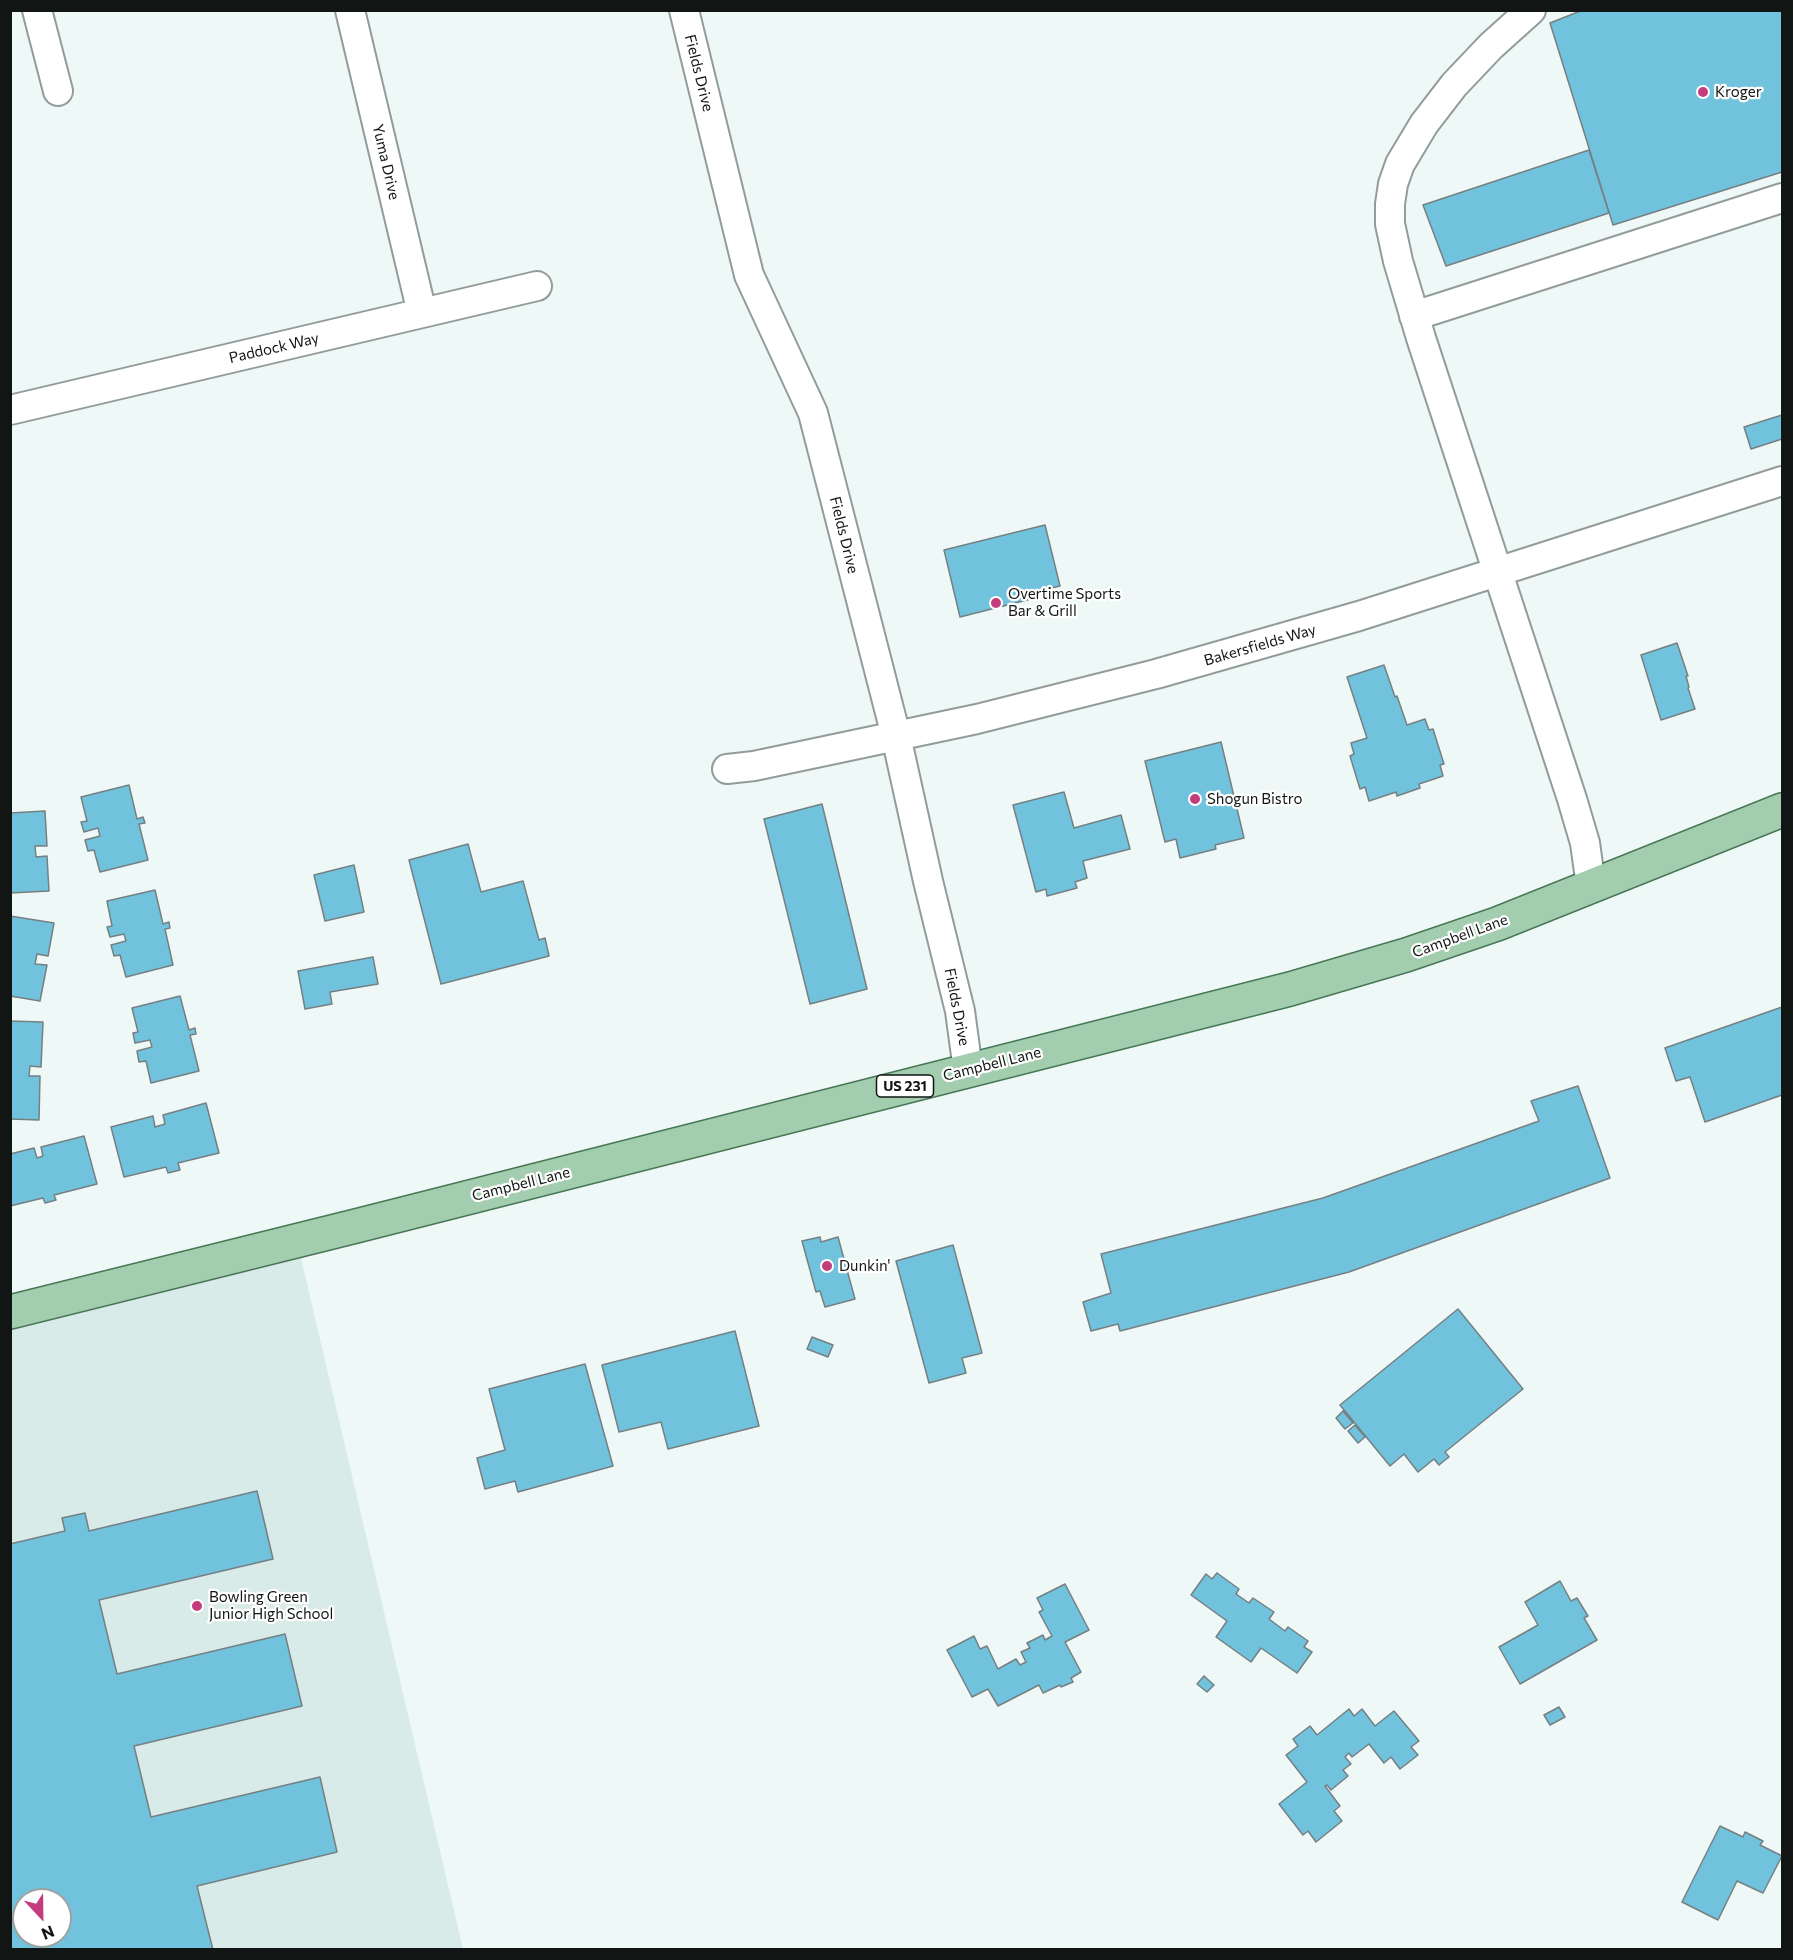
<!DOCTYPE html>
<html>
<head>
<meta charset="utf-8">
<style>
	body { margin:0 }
	#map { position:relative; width:1793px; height:1960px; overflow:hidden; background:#eef9f7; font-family:Commissioner,sans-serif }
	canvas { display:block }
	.frame { position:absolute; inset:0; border:12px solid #111514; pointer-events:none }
	.north { position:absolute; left:12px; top:1888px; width:60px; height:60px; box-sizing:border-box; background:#fff; border:2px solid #a0a1a1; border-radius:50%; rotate:158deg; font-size:16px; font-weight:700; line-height:24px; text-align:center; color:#111514 }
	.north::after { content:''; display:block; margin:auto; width:21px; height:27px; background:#c33c7b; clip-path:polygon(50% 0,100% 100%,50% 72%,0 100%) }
</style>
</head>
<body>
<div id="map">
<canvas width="1793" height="1960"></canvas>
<div class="frame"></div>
<div class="north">N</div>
</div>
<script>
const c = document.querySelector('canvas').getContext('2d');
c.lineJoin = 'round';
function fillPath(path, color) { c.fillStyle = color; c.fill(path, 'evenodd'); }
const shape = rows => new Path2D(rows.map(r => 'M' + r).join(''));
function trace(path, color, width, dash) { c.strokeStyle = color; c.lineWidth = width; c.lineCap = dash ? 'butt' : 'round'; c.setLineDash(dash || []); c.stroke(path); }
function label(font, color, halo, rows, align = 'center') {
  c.font = font + ' Commissioner,sans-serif'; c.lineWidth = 4.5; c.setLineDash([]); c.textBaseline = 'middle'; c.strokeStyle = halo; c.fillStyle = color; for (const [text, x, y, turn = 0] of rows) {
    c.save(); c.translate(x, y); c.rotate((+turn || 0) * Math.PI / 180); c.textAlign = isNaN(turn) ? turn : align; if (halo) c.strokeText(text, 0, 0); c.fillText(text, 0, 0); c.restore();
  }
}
fillPath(shape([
	[297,1241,463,1949,11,1949,10,1312],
	[24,1900,60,1900,60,1936,24,1936]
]), '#d8ebe8');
const building = shape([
	[1583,10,1782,10,1782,172,1613,225,1550,23,1583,10],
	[1589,150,1609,213,1446,266,1423,205,1589,150],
	[1782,415,1782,439,1751,449,1744,427,1782,415],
	[1045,525,1060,586,1034,592,1035,598,960,617,944,550,1045,525],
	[1677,643,1688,676,1686,676,1689,687,1688,688,1695,709,1661,720,1641,655,1677,643],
	[1384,665,1395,697,1397,696,1407,725,1425,719,1429,730,1433,729,1444,764,1440,765,1443,776,1419,784,1420,788,1397,796,1396,792,1369,801,1365,787,1360,789,1350,756,1354,754,1351,743,1367,738,1347,677,1384,665],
	[1221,742,1244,838,1215,845,1216,849,1180,858,1176,839,1165,842,1145,761,1221,742],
	[129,785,137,819,143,817,145,823,139,824,148,860,100,872,94,850,88,851,85,840,100,836,98,828,84,832,81,822,87,821,81,797,129,785],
	[1064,792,1074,828,1121,815,1130,849,1083,861,1087,878,1075,882,1077,888,1047,896,1046,889,1036,892,1013,805,1064,792],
	[822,804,867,989,810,1004,764,819,822,804],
	[45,811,47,846,35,846,36,857,47,856,49,891,10,893,10,813,45,811],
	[468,844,481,892,523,881,539,940,545,938,549,956,441,984,409,860,468,844],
	[354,865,364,912,325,921,314,875,354,865],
	[155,890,163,924,169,922,170,928,165,929,173,965,126,977,120,955,114,956,111,945,126,941,124,934,110,937,107,927,112,926,107,901,155,890],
	[10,916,54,923,48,956,37,954,35,964,47,965,40,1001,10,996,10,916],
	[373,957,378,984,330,992,332,1004,305,1009,298,971,373,957],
	[180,996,189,1030,195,1028,196,1034,190,1035,199,1071,151,1083,146,1061,139,1062,137,1051,152,1047,150,1040,135,1043,133,1033,138,1032,132,1008,180,996],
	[1782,1007,1782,1095,1705,1122,1690,1077,1676,1081,1665,1048,1782,1007],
	[10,1021,43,1022,41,1067,30,1066,29,1076,40,1076,39,1120,10,1119,10,1021],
	[1578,1086,1610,1178,1349,1272,1120,1331,1118,1324,1091,1331,1083,1302,1111,1293,1101,1254,1323,1198,1539,1121,1531,1101,1578,1086],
	[206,1103,219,1153,178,1163,180,1170,168,1173,166,1167,124,1177,111,1127,153,1116,155,1127,165,1124,163,1115,206,1103],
	[84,1136,97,1184,54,1195,56,1200,45,1203,43,1198,10,1206,10,1154,34,1148,37,1158,43,1156,41,1147,84,1136],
	[820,1237,821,1242,838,1237,855,1299,825,1307,820,1291,816,1292,802,1241,820,1237],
	[953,1245,982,1353,962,1358,966,1373,929,1383,896,1261,953,1245],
	[1458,1309,1523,1389,1445,1452,1449,1457,1439,1465,1434,1459,1418,1472,1404,1454,1390,1466,1340,1405,1458,1309],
	[735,1331,759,1426,668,1449,661,1422,619,1432,602,1365,735,1331],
	[812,1337,833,1345,828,1357,807,1349,812,1337],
	[585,1364,613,1466,518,1492,515,1481,485,1489,477,1458,505,1450,489,1389,585,1364],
	[1343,1411,1353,1423,1345,1429,1336,1418,1343,1411],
	[1355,1425,1365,1437,1358,1443,1348,1431,1355,1425],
	[257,1491,273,1559,99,1600,117,1674,285,1634,302,1706,134,1746,151,1817,320,1777,337,1852,197,1886,213,1950,10,1950,10,1544,65,1531,62,1518,85,1513,89,1531,257,1491],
	[24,1900,60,1900,60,1936,24,1936,24,1900],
	[1217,1573,1239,1589,1236,1594,1249,1603,1253,1598,1274,1612,1269,1619,1285,1631,1288,1627,1308,1641,1304,1647,1312,1652,1297,1673,1261,1648,1251,1662,1216,1637,1227,1621,1191,1595,1206,1574,1212,1579,1217,1573],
	[1560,1581,1571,1601,1577,1598,1588,1616,1584,1618,1597,1640,1520,1684,1499,1647,1538,1625,1525,1602,1560,1581],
	[1065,1584,1089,1630,1065,1642,1081,1672,1071,1678,1073,1682,1061,1687,1060,1685,1043,1693,1039,1685,998,1706,988,1689,972,1697,947,1650,974,1636,980,1649,987,1646,998,1669,1016,1659,1020,1665,1026,1662,1021,1652,1030,1648,1027,1643,1043,1635,1045,1640,1052,1636,1039,1612,1043,1610,1037,1598,1065,1584],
	[1204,1676,1214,1685,1207,1692,1197,1684,1204,1676],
	[1559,1707,1565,1717,1550,1725,1544,1715,1559,1707],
	[1349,1709,1354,1716,1362,1709,1375,1726,1394,1711,1419,1741,1411,1747,1418,1755,1400,1769,1391,1757,1384,1763,1369,1744,1352,1757,1349,1753,1345,1757,1351,1764,1343,1770,1348,1776,1331,1790,1327,1785,1325,1786,1340,1806,1334,1811,1342,1821,1316,1842,1308,1831,1303,1835,1279,1804,1307,1782,1286,1755,1298,1746,1293,1739,1310,1726,1317,1735,1349,1709],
	[1720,1826,1743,1837,1745,1832,1763,1841,1760,1845,1782,1856,1763,1893,1737,1881,1718,1920,1682,1902,1720,1826]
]);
fillPath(building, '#71c3dd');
trace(building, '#767f82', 1.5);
const minor = shape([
	[37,10,58,91],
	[350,10,422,313],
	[684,10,749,275,813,413,896,736,928,881,960,1011,968,1070],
	[1531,10,1491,46,1454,85,1424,124,1400,164,1393,184,1390,204,1390,224,1398,261,1421,338,1572,799,1585,843,1591,886],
	[1414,316,1782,198],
	[10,410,537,286],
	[727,769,754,766,977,719,1156,674,1359,616,1782,481]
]);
const major = shape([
	[10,1312,356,1226,1290,989,1406,955,1497,924,1782,810]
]);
trace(minor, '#929c9a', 32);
trace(major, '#487756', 36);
trace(minor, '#fff', 28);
trace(major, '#a3cdaf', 33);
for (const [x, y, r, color] of [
	[1703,92,6,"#c33c7b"],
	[996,603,6,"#c33c7b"],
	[1195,799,6,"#c33c7b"],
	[827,1266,6,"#c33c7b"],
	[197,1606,6,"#c33c7b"]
]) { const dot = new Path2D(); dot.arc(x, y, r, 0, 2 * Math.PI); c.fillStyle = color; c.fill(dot); trace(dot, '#fff', 2); }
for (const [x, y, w] of [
	[905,1086,57]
]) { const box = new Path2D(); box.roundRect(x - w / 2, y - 11, w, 22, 4.5); c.fillStyle = '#fff'; c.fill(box); trace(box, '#111514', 1.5); }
label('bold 14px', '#111514', null, [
	["US 231",905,1086]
]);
label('15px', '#111514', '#fff', [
	["Fields Drive",699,73,76],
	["Yuma Drive",386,162,77],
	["Paddock Way",274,348,-13],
	["Fields Drive",844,535,76],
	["Bakersfields Way",1260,645,-16],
	["Campbell Lane",1460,936,-20],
	["Fields Drive",957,1007,79],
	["Campbell Lane",992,1064,-14],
	["Campbell Lane",521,1184,-14]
]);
label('15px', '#111514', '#fff', [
	["Kroger",1715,92],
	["Overtime Sports",1008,594],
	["Bar & Grill",1008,611],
	["Shogun Bistro",1207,799],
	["Dunkin'",839,1266],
	["Bowling Green",209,1597],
	["Junior High School",209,1614]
], 'left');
</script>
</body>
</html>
